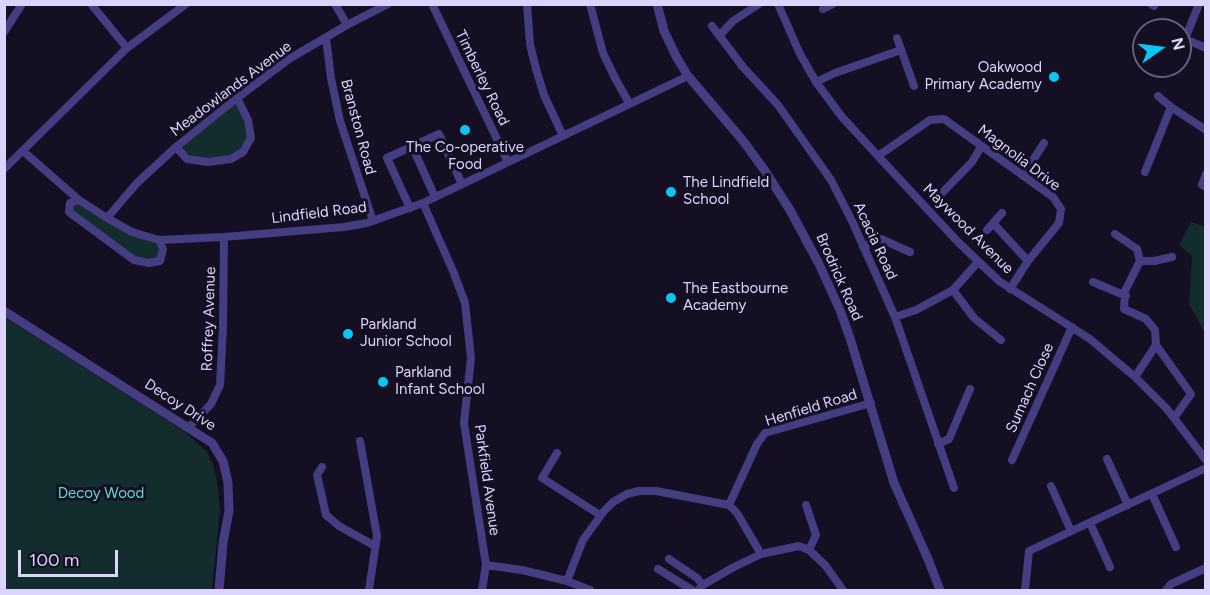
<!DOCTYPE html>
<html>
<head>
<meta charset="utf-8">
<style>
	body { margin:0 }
	#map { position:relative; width:1210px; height:595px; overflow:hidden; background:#150f24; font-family:Figtree,sans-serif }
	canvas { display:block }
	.frame { position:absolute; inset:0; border:6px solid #dcd4fd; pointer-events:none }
	.north { position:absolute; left:1132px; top:18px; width:60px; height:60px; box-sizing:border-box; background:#150f24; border:2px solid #655e7b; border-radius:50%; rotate:76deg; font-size:16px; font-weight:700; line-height:24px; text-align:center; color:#dcd4fd }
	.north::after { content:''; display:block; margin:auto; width:21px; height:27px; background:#0ac6f3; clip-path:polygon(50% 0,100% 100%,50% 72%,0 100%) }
	.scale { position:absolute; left:18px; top:550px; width:100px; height:27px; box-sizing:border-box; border:3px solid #dcd4fd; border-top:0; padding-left:8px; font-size:18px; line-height:21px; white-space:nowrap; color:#dcd4fd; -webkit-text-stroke:4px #150f24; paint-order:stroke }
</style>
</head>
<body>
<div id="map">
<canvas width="1210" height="595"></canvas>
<div class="frame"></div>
<div class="north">N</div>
<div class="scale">100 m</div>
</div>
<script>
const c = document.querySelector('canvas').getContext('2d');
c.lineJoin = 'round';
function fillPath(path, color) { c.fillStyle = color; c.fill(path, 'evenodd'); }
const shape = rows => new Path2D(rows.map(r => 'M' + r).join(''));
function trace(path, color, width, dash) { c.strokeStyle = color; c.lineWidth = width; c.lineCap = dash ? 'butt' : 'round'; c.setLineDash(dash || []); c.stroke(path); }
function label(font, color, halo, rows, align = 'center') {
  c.font = font + ' Figtree,sans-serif'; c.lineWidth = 6; c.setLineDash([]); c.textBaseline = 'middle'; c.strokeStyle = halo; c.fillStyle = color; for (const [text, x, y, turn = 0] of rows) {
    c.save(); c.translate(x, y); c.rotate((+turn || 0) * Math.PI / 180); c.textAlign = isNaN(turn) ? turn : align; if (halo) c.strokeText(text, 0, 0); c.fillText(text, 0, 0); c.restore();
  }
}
fillPath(shape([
	[237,98,251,138,243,152,231,159,187,159,176,147],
	[79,200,107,218,159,240,160,261,134,260,69,212,70,203],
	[1191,222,1205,227,1205,333,1189,304,1192,256,1179,245],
	[4,317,184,431,206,451,213,464,217,482,220,510,212,590,5,590]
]), '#132c2d');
trace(shape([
	[91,4,127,48],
	[335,4,347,25],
	[432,4,508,162],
	[527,4,530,44,536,69,544,95,563,136],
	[590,4,603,53,615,78,629,103],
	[778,4,800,54,816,82,842,117,878,156,958,242,999,281,1090,339,1135,377,1167,409,1206,460],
	[1151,4,1154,6],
	[1199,4,1185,39,1206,48],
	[823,9,833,4],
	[712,26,743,67,778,105,831,180,852,221,895,317,954,488],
	[4,32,22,4],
	[720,35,733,21,759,4],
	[326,38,331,78,340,121,373,221],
	[897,38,914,86],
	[816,82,835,73,901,50],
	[1158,96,1171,107,1206,130],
	[412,146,435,197],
	[176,147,187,159,208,162,231,159,243,152,251,138,248,120,237,98],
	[23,151,79,200,107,218,132,232,159,240,224,237,344,227,367,223,423,203,688,76],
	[878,156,930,120,944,119,1053,197,1061,209,1059,223,1028,261,1010,289],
	[4,169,127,48,186,4],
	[1145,172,1171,107],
	[1206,174,1202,185,1206,187],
	[1023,176,1044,143],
	[942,193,972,162,981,147],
	[79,200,70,203,69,212,134,260,149,263,160,261,163,249,159,240],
	[423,203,453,271,465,303,471,358,464,423,486,565,482,590],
	[410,208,387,158,439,134,462,184],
	[107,218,137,183,176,147,237,98,289,59,347,25,388,4],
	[993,223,1028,261],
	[987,230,1002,213],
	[1115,234,1137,249,1140,261,1125,291,1124,309,1146,319,1155,330,1156,345,1135,377],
	[863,247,881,239,910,252],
	[1140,261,1154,261,1172,257],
	[1093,282,1126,296],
	[953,290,974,318,1001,340],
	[895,317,916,310,953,290,978,262],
	[1156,345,1191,394,1174,418],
	[189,427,211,404,220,385,223,327,224,237],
	[360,441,377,536,369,590],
	[938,444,949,439,970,389],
	[557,453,542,478,600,515],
	[1107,459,1128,505],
	[1012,460,1072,327],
	[322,467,317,475,326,515,339,526,375,546],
	[1051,486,1071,531],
	[1152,494,1176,547],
	[729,505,757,444,765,433,871,403],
	[806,505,816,535,809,550],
	[1090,523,1110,567],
	[669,559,697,578,703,585],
	[486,565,522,570,567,581,590,590],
	[658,569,692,590],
	[567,581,583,540,604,511,613,502,627,494,639,491,656,491,729,505,737,513,761,554],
	[698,590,703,585,732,568,761,554,799,546,809,550,825,565,843,590],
	[1025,590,1029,551,1206,468],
	[1166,590,1171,584,1206,568]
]), '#453c81', 8);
trace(shape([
	[657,4,664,31,677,58,688,76,744,142,765,171,790,210,819,264,840,310,850,338,894,483,928,559,940,590],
	[4,311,212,443,223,461,228,483,229,511,223,543,219,590]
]), '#453c81', 9);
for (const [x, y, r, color] of [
	[1054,77,6,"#0ac6f3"],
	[465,130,6,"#0ac6f3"],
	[671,192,6,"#0ac6f3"],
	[671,298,6,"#0ac6f3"],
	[348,334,6,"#0ac6f3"],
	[383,382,6,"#0ac6f3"]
]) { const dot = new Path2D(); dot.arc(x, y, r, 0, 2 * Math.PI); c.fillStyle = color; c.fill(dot); trace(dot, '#150f24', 2); }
label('15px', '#dcd4fd', '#150f24', [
	["Oakwood",1042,68,"right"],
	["Primary Academy",1042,85,"right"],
	["The Co-operative",465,148,"center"],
	["Food",465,165,"center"],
	["The Lindfield",683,183],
	["School",683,200],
	["The Eastbourne",683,289],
	["Academy",683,306],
	["Parkland",360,325],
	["Junior School",360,342],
	["Parkland",395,373],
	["Infant School",395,390]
], 'left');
label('15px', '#dcd4fd', '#150f24', [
	["Timberley Road",482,78,64],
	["Meadowlands Avenue",231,89,-37],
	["Branston Road",358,127,75],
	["Magnolia Drive",1019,158,37],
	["Lindfield Road",319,213,-7],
	["Maywood Avenue",968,229,45],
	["Acacia Road",875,241,65],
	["Brodrick Road",839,277,66],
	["Roffrey Avenue",209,319,-88],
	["Sumach Close",1030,388,-66],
	["Decoy Drive",180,405,33],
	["Henfield Road",811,408,-17],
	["Parkfield Avenue",487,480,82]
]);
label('15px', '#62dbc8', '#150f24', [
	["Decoy Wood",101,494]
]);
</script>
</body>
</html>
